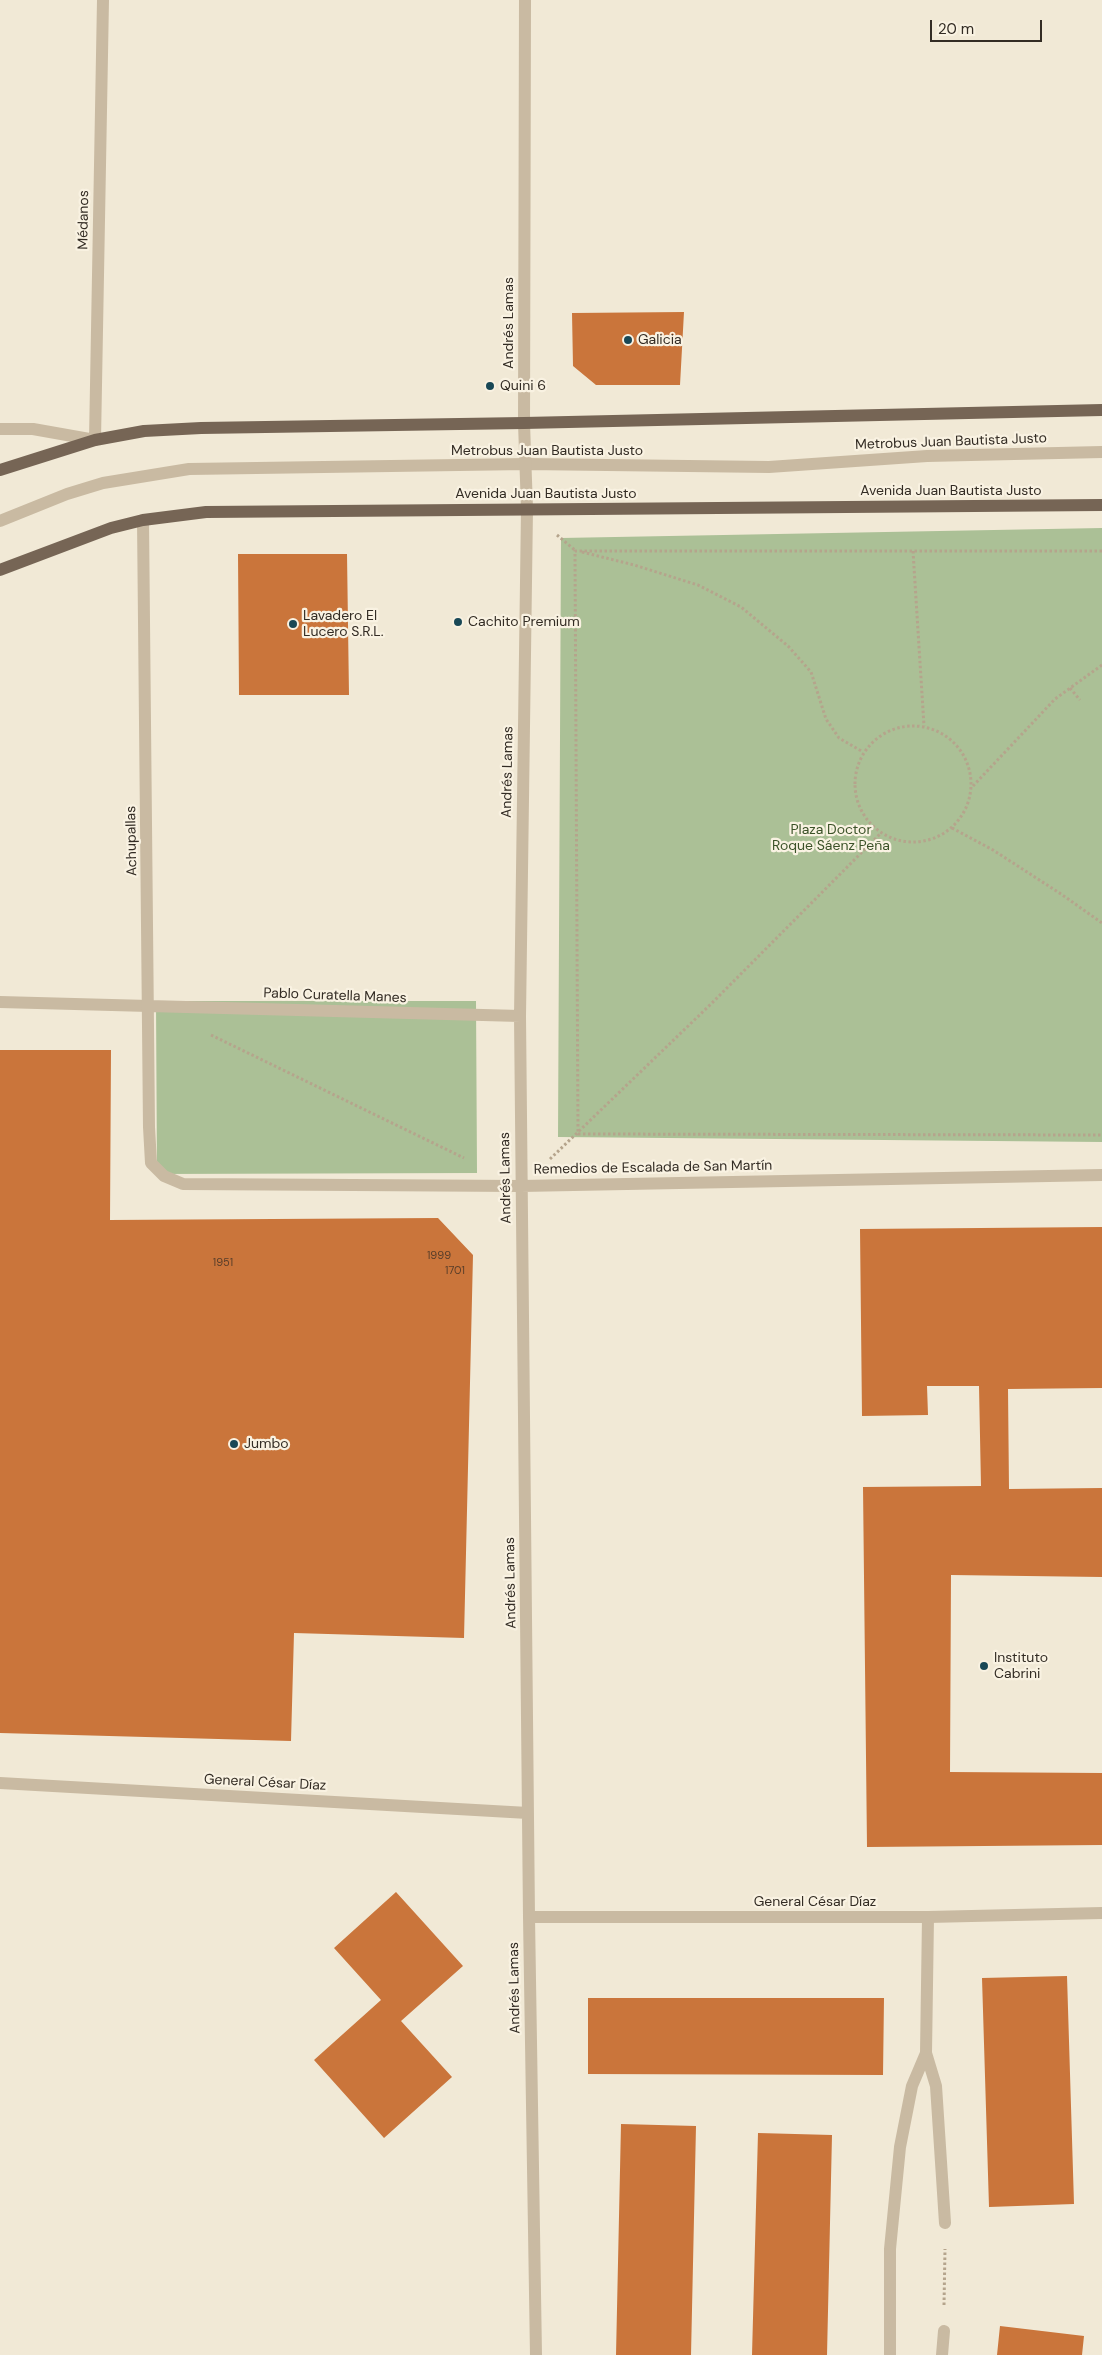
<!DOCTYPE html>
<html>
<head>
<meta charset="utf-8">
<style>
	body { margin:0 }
	#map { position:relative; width:1102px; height:2355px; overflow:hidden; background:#f1e9d6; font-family:"DM Sans",sans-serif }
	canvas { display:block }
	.scale { position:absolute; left:930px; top:20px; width:112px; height:22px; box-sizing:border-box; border:2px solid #332c24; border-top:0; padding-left:6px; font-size:15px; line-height:18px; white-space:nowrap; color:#332c24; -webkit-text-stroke:4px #f9f2e2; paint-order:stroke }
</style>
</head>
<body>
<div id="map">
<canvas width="1102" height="2355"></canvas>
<div class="scale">20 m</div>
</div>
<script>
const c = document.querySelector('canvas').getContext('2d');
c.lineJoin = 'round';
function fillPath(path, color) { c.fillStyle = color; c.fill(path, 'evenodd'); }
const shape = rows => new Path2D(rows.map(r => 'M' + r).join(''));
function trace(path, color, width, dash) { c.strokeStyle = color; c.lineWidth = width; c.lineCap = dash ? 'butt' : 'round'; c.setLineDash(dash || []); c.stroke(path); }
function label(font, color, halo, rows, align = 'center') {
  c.font = font + ' "DM Sans",sans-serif'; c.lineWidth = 4.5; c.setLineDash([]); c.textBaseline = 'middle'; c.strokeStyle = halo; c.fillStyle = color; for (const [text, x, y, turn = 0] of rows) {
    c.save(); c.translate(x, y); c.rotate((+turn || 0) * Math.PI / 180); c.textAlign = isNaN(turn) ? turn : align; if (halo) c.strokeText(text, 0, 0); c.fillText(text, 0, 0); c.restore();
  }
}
fillPath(shape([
	[1102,528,1102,1142,558,1137,561,538],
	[156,1001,476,1001,477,1173,157,1174]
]), '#abc096');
fillPath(shape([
	[684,312,680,385,596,385,573,366,572,313],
	[238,554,347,554,349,695,239,695],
	[0,1050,111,1050,110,1220,438,1218,473,1255,464,1638,294,1633,291,1741,0,1733],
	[1102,1227,1102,1388,1008,1389,1009,1489,1102,1488,1102,1577,951,1575,950,1772,1102,1773,1102,1845,867,1847,863,1487,981,1486,979,1386,927,1386,928,1415,862,1416,860,1229],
	[396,1892,463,1966,401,2021,452,2077,384,2138,314,2060,381,2000,334,1948],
	[1067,1976,1074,2204,989,2207,982,1978],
	[588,1998,884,1998,883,2075,588,2074],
	[621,2124,696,2126,691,2355,616,2355],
	[758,2133,832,2135,827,2355,752,2355],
	[1000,2326,1084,2336,1082,2355,997,2355]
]), '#ca753b');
trace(shape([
	[557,535,576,551],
	[913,551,924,726],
	[1102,551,575,551,578,1134,1102,1135],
	[582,552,634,565,698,585,741,607,788,646,811,672,826,719,839,738,863,752],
	[1070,688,1080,700],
	'855 784a58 58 0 1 1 116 0a58 58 0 1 1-116 0Z',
	[973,786,1055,699,1102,665],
	[952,828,993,850,1061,894,1102,923],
	[211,1035,464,1158],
	[550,1159,712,1003,881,833],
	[944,2305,945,2249]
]), '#b5a48c', 3, [2.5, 2.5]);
trace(shape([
	[0,521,67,494,103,483,189,469,526,464,769,467,927,456,1102,452],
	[0,1002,149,1006],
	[926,2053,936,2086,945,2223],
	[890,2355,890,2249,900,2147,912,2086,926,2053,928,1917],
	[942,2355,944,2331]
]), '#c9baa2', 12);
trace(shape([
	[525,0,524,423,527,509,520,1016,529,1917,536,2355],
	[0,429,33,429,95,440,103,0],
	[143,520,149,1127,151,1163,164,1176,183,1184,521,1186,1102,1175],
	[149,1006,520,1016],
	[0,1783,528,1813],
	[529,1917,928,1917,1102,1913]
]), '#c9baa2', 12);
trace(shape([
	[0,470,95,440,144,431,201,428,524,423,1102,410],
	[0,570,111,528,143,520,206,512,1102,505]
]), '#766555', 12);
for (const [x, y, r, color] of [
	[628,340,5,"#194856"],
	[490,386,5,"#194856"],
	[458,622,5,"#194856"],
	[293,624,5,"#194856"],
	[234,1444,5,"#194856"],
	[984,1666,5,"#194856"]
]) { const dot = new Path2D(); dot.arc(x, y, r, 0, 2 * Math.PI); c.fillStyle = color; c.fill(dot); trace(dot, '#f9f2e2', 2); }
label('11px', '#593e2a', null, [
	["1999",439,1256],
	["1951",223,1263],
	["1701",455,1271]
]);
label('14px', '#332c24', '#f9f2e2', [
	["Médanos",84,220,-89],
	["Andrés Lamas",509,323,-90],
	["Metrobus Juan Bautista Justo",951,442,-2],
	["Metrobus Juan Bautista Justo",547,451],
	["Avenida Juan Bautista Justo",951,491],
	["Avenida Juan Bautista Justo",546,494],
	["Andrés Lamas",508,772,-89],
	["Achupallas",132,841,-91],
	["Pablo Curatella Manes",335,996,2],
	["Remedios de Escalada de San Martín",653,1168,-1],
	["Andrés Lamas",506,1178,-91],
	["Andrés Lamas",511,1583,-91],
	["General César Díaz",265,1783,3],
	["General César Díaz",815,1902],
	["Andrés Lamas",515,1988,-91]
]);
label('14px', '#332c24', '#f9f2e2', [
	["Galicia",638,340],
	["Quini 6",500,386],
	["Lavadero El",303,616],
	["Lucero S.R.L.",303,632],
	["Cachito Premium",468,622],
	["Jumbo",244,1444],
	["Instituto",994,1658],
	["Cabrini",994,1674]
], 'left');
label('14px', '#3b5228', '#f9f2e2', [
	["Plaza Doctor",831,830],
	["Roque Sáenz Peña",831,846]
]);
</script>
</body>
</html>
